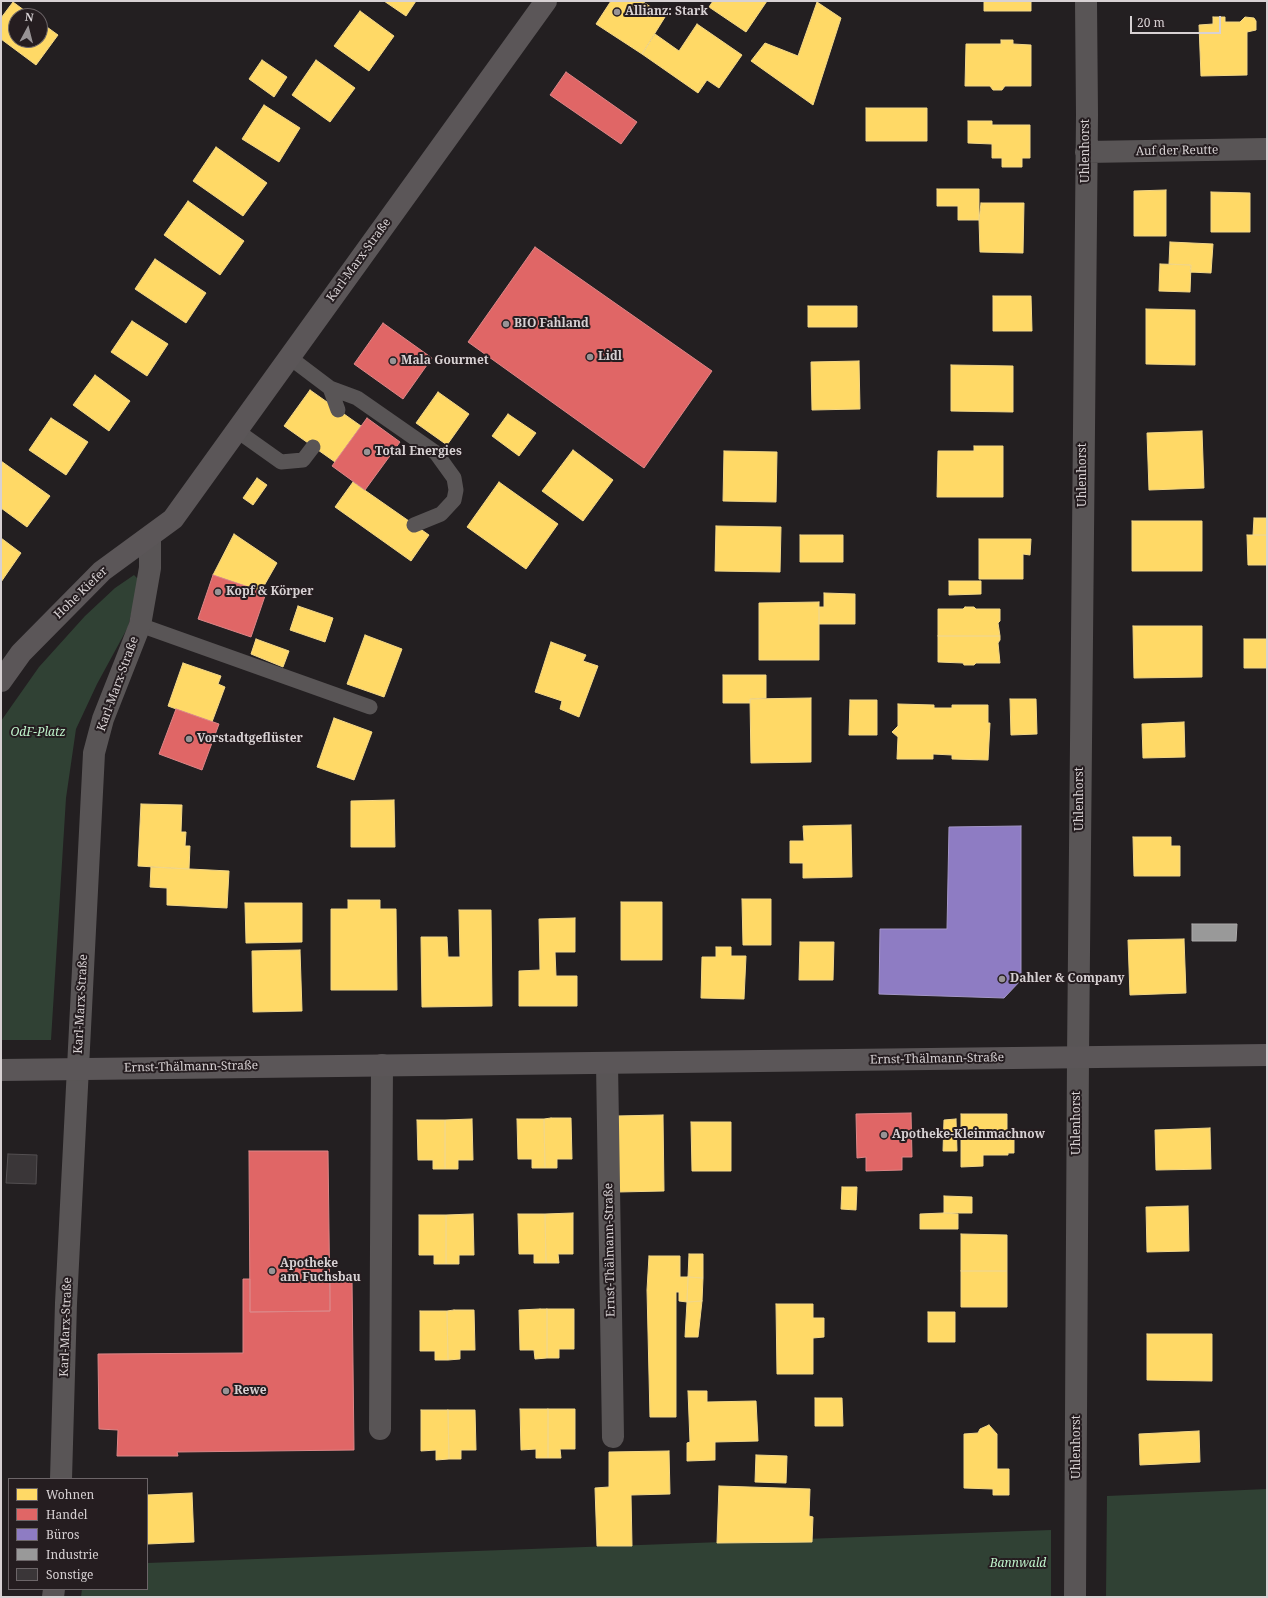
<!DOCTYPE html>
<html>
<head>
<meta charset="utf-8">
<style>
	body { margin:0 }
	#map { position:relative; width:1268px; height:1598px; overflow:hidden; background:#231f21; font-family:"Noto Serif",serif }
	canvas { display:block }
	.frame { position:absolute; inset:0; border:2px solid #d7d1d3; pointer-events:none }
	.legend { position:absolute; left:8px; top:1478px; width:140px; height:112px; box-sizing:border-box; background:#251d20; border:1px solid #6c6568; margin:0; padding:5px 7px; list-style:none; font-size:12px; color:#d7d1d3 }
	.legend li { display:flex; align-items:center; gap:8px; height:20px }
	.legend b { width:20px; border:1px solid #6c6568 }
	.north { position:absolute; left:8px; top:8px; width:40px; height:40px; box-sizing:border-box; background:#251d20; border:1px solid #6c6568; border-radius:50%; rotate:7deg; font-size:11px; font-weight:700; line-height:16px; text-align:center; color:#d7d1d3 }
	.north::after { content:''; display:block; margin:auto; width:14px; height:18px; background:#989395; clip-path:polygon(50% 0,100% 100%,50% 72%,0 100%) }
	.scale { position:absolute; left:1130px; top:16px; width:91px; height:18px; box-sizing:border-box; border:2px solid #d7d1d3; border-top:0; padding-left:5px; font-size:12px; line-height:14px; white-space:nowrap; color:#d7d1d3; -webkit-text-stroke:3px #251d20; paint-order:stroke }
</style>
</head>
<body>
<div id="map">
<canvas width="1268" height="1598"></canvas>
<div class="frame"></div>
<ul class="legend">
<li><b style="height:11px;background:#ffd966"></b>Wohnen</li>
<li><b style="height:11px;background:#e06666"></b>Handel</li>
<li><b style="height:11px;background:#8e7cc3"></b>Büros</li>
<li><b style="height:11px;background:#999"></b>Industrie</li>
<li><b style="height:11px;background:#3a3638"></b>Sonstige</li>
</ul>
<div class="north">N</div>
<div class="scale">20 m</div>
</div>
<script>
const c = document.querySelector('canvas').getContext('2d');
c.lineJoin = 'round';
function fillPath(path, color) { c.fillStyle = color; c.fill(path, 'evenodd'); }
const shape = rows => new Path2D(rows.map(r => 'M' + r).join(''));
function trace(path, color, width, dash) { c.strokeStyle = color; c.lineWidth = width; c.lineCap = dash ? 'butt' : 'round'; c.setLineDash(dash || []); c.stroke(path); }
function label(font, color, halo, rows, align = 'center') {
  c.font = font + ' "Noto Serif",serif'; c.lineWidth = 4; c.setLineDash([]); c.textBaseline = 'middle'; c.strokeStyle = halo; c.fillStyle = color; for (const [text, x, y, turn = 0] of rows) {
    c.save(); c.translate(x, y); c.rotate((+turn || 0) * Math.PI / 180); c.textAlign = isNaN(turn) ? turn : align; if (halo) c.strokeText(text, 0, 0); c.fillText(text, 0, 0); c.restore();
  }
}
fillPath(shape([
	[134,575,139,580,128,627,97,684,76,729,66,798,51,1040,1,1040,1,721,39,667,85,616,115,588],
	[1267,1489,1267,1597,1106,1597,1107,1496],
	[1051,1530,1051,1597,81,1597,82,1589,147,1589,147,1563]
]), '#304134');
const homes = shape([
	[384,1,416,1,406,16,384,1],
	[611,1,642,1,665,17,642,54,596,24,611,1],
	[713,1,767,1,746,32,709,7,713,1],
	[984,1,1031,1,1031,11,984,11,984,1],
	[13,2,32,16,16,16,16,40,40,40,40,22,58,35,36,65,1,39,1,18,13,2],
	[817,2,841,18,813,105,751,61,765,43,798,56,817,2],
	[360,11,394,36,369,71,334,46,360,11],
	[1213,17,1225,17,1225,22,1240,22,1245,17,1254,18,1256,21,1256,30,1247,32,1247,75,1201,76,1199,25,1213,24,1213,17],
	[697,24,742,55,719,88,707,80,698,93,642,54,655,34,679,51,697,24],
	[1001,40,1013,40,1013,44,1031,45,1031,86,1005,86,1002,90,993,90,990,86,965,86,966,44,1001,44,1001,40],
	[262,60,287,77,274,97,249,79,262,60],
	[316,60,355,88,330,122,292,95,316,60],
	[264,105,300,128,279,162,242,139,264,105],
	[866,108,927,108,927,141,866,141,866,108],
	[968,121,992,121,992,125,1030,125,1030,158,1022,158,1022,167,1002,167,1002,158,992,158,992,144,968,143,968,121],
	[216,147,267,183,243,216,193,181,216,147],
	[937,189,979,189,979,220,958,220,958,206,937,206,937,189],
	[1166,190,1166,236,1134,236,1134,191,1166,190],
	[1211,192,1250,193,1250,232,1211,232,1211,192],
	[188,201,244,241,220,275,164,235,188,201],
	[981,203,1024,203,1023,253,980,252,979,220,981,203],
	[1170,242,1213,244,1211,273,1190,272,1191,265,1169,264,1170,242],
	[155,259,206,293,186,323,135,289,155,259],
	[1160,264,1191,265,1190,292,1159,291,1160,264],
	[993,296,1031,296,1032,331,993,331,993,296],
	[808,306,857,306,857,327,808,327,808,306],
	[1146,309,1195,310,1195,365,1146,364,1146,309],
	[132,321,168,344,147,376,111,352,132,321],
	[859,361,860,409,812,410,811,362,859,361],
	[951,365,1013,366,1013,412,951,411,951,365],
	[95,375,130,401,109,431,73,405,95,375],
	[310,390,361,426,335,462,284,426,310,390],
	[438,392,469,414,447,445,416,423,438,392],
	[508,414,536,433,519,456,492,436,508,414],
	[51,418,88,442,66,475,29,450,51,418],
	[1202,431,1204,488,1149,490,1147,433,1202,431],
	[974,446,1003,446,1003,497,937,497,938,451,974,451,974,446],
	[573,450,613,480,583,521,542,491,573,450],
	[724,451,777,452,776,502,723,501,724,451],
	[1,461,50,496,27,527,1,508,1,461],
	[257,478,267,485,253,505,243,498,257,478],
	[353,482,429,535,411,561,335,507,353,482],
	[499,482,558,524,526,569,467,527,499,482],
	[1254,518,1267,518,1267,535,1253,535,1254,518],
	[1132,521,1202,521,1202,571,1132,571,1132,521],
	[716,526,781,527,780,572,715,571,716,526],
	[234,534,277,563,261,591,213,575,234,534],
	[800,535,843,535,843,562,800,562,800,535],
	[1247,535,1267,535,1267,565,1248,565,1247,535],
	[1,538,21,553,1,582,1,538],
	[979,539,1031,539,1030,555,1023,554,1023,579,979,579,979,539],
	[949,581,981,581,981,594,949,595,949,581],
	[824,593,855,594,855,624,819,624,819,607,824,607,824,593],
	[819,602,819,660,759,660,759,603,819,602],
	[298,606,333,618,325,642,290,630,298,606],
	[965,607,974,607,976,609,1000,609,1000,621,998,623,1000,636,938,636,938,609,963,609,965,607],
	[1133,626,1202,626,1202,677,1134,678,1133,626],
	[365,635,402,649,384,697,347,684,365,635],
	[938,636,1000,636,1000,640,998,643,1000,663,976,663,974,665,964,665,963,663,938,662,938,636],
	[256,639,289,651,283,667,251,654,256,639],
	[1244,639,1267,639,1267,668,1244,668,1244,639],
	[551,642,586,655,583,661,598,666,579,717,560,709,562,701,535,692,551,642],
	[183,663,221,676,218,684,225,687,212,722,168,706,183,663],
	[723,675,766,675,766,698,750,699,750,703,723,703,723,675],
	[811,698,811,762,751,763,750,699,811,698],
	[1010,699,1036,699,1037,734,1011,735,1010,699],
	[850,700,877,700,877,735,849,735,850,700],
	[898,704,934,705,934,708,952,708,952,705,988,705,988,723,990,723,988,760,952,759,952,755,933,754,933,759,897,759,898,737,892,732,898,726,898,704],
	[334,718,372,732,354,780,317,767,334,718],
	[1184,722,1185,757,1143,758,1142,724,1184,722],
	[394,800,395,847,351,847,351,801,394,800],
	[141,804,182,805,181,832,186,832,185,846,190,846,189,869,138,866,141,804],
	[851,825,852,877,803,878,803,863,790,863,790,841,804,841,803,826,851,825],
	[1133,837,1171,837,1171,846,1180,846,1180,876,1134,876,1133,837],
	[151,867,229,871,227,908,167,905,167,888,150,887,151,867],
	[742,899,771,899,771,945,743,945,742,899],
	[348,900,380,900,380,909,396,909,397,990,331,990,331,909,348,909,348,900],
	[621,902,662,902,662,960,621,960,621,902],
	[245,903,302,903,302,942,246,943,245,903],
	[459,910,491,910,492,1006,422,1007,421,937,447,937,448,957,460,957,459,910],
	[575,918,575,952,555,952,556,976,577,976,577,1006,519,1006,519,971,540,970,539,919,575,918],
	[1184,939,1186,993,1130,995,1128,940,1184,939],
	[800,942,834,942,833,980,799,980,800,942],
	[716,947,731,947,731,956,746,956,744,999,701,998,702,957,716,957,716,947],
	[300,950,302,1011,253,1012,252,951,300,950],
	[961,1114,1007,1114,1007,1132,1014,1132,1014,1153,1008,1153,1008,1155,983,1155,983,1166,961,1167,961,1114],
	[663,1115,664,1191,618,1192,616,1116,663,1115],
	[551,1118,571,1118,572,1159,557,1159,557,1168,545,1168,544,1119,551,1118],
	[472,1119,473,1160,458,1160,458,1169,445,1169,445,1120,472,1119],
	[517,1119,544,1119,545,1168,532,1168,532,1159,518,1159,517,1119],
	[956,1119,957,1151,943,1151,944,1120,956,1119],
	[417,1120,445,1120,445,1169,433,1169,433,1160,418,1160,417,1120],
	[691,1122,731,1122,731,1171,692,1171,691,1122],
	[1210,1128,1211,1169,1156,1170,1155,1130,1210,1128],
	[842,1187,857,1187,856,1210,841,1209,842,1187],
	[944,1196,972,1197,972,1213,944,1213,944,1196],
	[1188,1206,1189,1251,1147,1252,1146,1207,1188,1206],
	[573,1213,573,1254,558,1254,559,1263,546,1263,545,1214,573,1213],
	[944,1213,958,1214,958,1229,920,1229,920,1214,944,1213],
	[473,1214,474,1255,459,1255,459,1264,446,1264,446,1215,473,1214],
	[518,1214,545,1214,546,1263,534,1263,534,1254,519,1254,518,1214],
	[419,1215,446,1215,446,1264,434,1264,434,1255,419,1255,419,1215],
	[961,1234,1007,1235,1007,1271,961,1271,961,1234],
	[689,1254,703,1254,703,1278,688,1277,689,1254],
	[649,1256,680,1256,680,1277,688,1277,687,1302,679,1301,679,1292,676,1292,676,1417,650,1417,647,1290,649,1256],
	[961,1271,1007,1271,1007,1307,961,1307,961,1271],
	[688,1277,703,1278,702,1301,687,1302,688,1277],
	[702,1301,698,1337,685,1337,687,1302,702,1301],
	[776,1304,813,1304,813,1318,824,1318,824,1337,813,1338,813,1374,777,1374,776,1304],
	[540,1309,547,1309,547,1358,535,1359,534,1350,520,1350,519,1310,540,1309],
	[547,1309,574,1309,574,1349,559,1349,559,1358,547,1358,547,1309],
	[454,1310,474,1310,475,1350,460,1350,460,1359,448,1360,447,1311,454,1310],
	[420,1311,447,1311,448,1360,435,1360,435,1351,420,1351,420,1311],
	[928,1312,955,1312,955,1342,928,1342,928,1312],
	[1147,1334,1212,1334,1212,1381,1147,1380,1147,1334],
	[688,1391,707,1391,707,1402,756,1401,758,1441,715,1442,715,1460,687,1461,687,1443,690,1442,688,1391],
	[815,1398,842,1398,843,1426,815,1426,815,1398],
	[520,1409,548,1409,548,1458,536,1458,536,1449,521,1450,520,1409],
	[548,1409,575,1409,575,1449,560,1449,561,1458,548,1458,548,1409],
	[421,1410,448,1410,449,1459,436,1460,436,1450,421,1451,421,1410],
	[448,1410,475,1410,476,1450,461,1450,461,1459,449,1459,448,1410],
	[989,1425,997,1434,997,1469,1009,1469,1009,1495,993,1495,993,1489,964,1488,964,1434,978,1433,980,1429,989,1425],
	[1199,1431,1200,1462,1140,1465,1139,1434,1199,1431],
	[669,1451,670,1494,631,1495,632,1546,597,1546,595,1488,609,1487,609,1452,669,1451],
	[756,1455,787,1456,786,1483,755,1482,756,1455],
	[719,1486,810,1489,809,1516,813,1517,812,1542,717,1543,719,1486],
	[192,1493,194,1542,147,1544,147,1495,192,1493]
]);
fillPath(homes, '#ffd966');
trace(homes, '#f3d787', 1);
const shops = shape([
	[566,72,637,122,621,144,550,95,566,72],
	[535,247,712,371,644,468,468,342,535,247],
	[383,323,432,358,403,399,354,364,383,323],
	[367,418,400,442,365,490,332,466,367,418],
	[213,575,266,593,251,637,198,619,213,575],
	[176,709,219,724,202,770,159,754,176,709],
	[911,1113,912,1157,902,1157,902,1170,866,1171,866,1157,857,1158,856,1114,911,1113],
	[249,1151,328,1151,330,1311,250,1312,249,1151],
	[330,1278,352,1279,354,1450,177,1452,178,1456,117,1456,118,1430,99,1429,98,1354,243,1353,243,1279,250,1279,250,1312,330,1311,330,1278]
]);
fillPath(shops, '#e06666');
trace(shops, '#dd8687', 1);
const offices = shape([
	[1021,826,1021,980,1004,998,879,994,880,929,947,929,949,827,1021,826]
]);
fillPath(offices, '#8e7cc3');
trace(offices, '#a496c8', 1);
const industry = shape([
	[1192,924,1237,924,1236,941,1192,941,1192,924]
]);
fillPath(industry, '#999');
trace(industry, '#acaaaa', 1);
const building = shape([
	[8,1154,37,1155,36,1184,6,1183,8,1154]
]);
fillPath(building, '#3a3638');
trace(building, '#534f51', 1);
trace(shape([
	[289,357,330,388,338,410],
	[330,388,357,398,436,453,454,478,456,490,454,500,441,514,414,525],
	[236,430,281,462,303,460,313,447],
	[140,625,370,707]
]), '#595556', 15);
trace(shape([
	[1086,152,1267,149],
	[607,1063,613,1437],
	[380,1429,382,1065],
	[61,1479,66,1303,94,753,103,719,140,625,150,568,150,538],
	[53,1597,54,1589],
	[1075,1597,1078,1057,1087,115,1086,1]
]), '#595556', 22);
trace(shape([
	[1,681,21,653,102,571,173,519,546,1],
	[1,1070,1267,1055]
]), '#5b5658', 22);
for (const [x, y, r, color] of [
	[617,12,4,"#989395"],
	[506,324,4,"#989395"],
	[590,357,4,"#989395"],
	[393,361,4,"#989395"],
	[367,452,4,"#989395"],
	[218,592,4,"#989395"],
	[189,739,4,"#989395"],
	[1002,979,4,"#989395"],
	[884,1135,4,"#989395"],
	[272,1271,4,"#989395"],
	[226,1391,4,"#989395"]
]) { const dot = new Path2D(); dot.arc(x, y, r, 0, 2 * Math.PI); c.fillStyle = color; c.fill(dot); trace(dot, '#251d20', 1.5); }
label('bold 12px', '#d7d1d3', '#251d20', [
	["Allianz: Stark",625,12],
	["BIO Fahland",514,324],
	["Lidl",598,357],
	["Mala Gourmet",401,361],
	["Total Energies",375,452],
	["Kopf & Körper",226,592],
	["Vorstadtgeflüster",197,739],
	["Dahler & Company",1010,979],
	["Apotheke-Kleinmachnow",892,1135],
	["Apotheke",280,1264],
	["am Fuchsbau",280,1278],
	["Rewe",234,1391]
], 'left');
label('12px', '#d7d1d3', '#251d20', [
	["Uhlenhorst",1086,151,-90],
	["Auf der Reutte",1177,151,-1],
	["Karl-Marx-Straße",359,260,-54],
	["Uhlenhorst",1083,475,-90],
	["Hohe Kiefer",81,593,-44],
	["Karl-Marx-Straße",118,684,-70],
	["Uhlenhorst",1080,799,-90],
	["Karl-Marx-Straße",81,1004,-87],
	["Ernst-Thälmann-Straße",937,1059,-1],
	["Ernst-Thälmann-Straße",191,1067,-1],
	["Uhlenhorst",1077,1123,-90],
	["Ernst-Thälmann-Straße",610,1250,-91],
	["Karl-Marx-Straße",66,1327,-88],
	["Uhlenhorst",1077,1447,-90]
]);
label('italic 12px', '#bef2ca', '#251d20', [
	["OdF-Platz",38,733],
	["Bannwald",1018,1564]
]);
</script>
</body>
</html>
